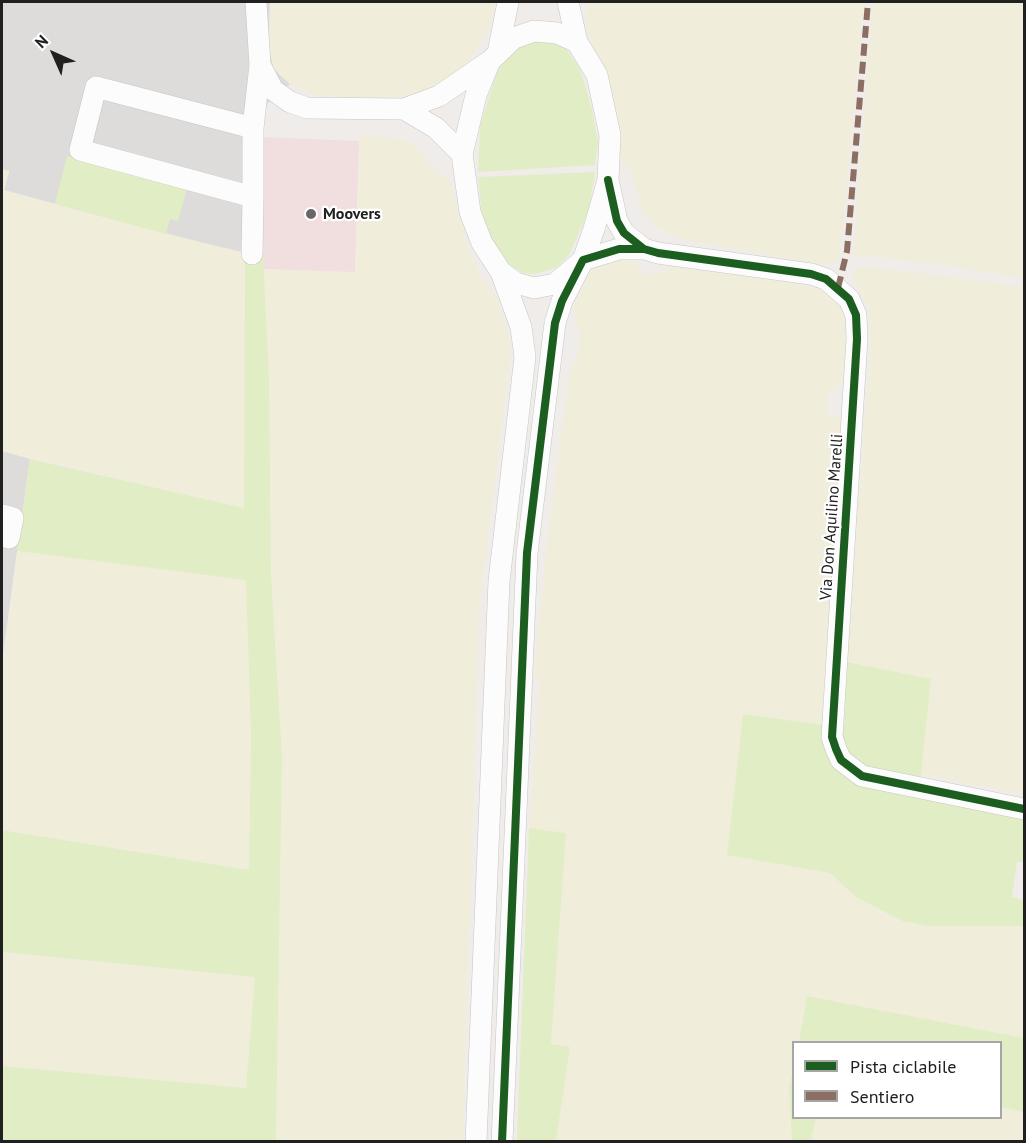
<!DOCTYPE html>
<html>
<head>
<meta charset="utf-8">
<style>
	body { margin:0 }
	#map { position:relative; width:1026px; height:1143px; overflow:hidden; background:#efece9; font-family:"PT Sans",sans-serif }
	canvas { display:block }
	.frame { position:absolute; inset:0; border:3px solid #202020; pointer-events:none }
	.legend { position:absolute; left:792px; top:1041px; width:210px; height:78px; box-sizing:border-box; background:#fff; border:2px solid #a6a6a6; margin:0; padding:8px 10px; list-style:none; font-size:18px; color:#202020 }
	.legend li { display:flex; align-items:center; gap:12px; height:30px }
	.legend b { width:30px; border:2px solid #a6a6a6 }
	.north { position:absolute; left:24px; top:24px; width:60px; height:60px; -webkit-text-stroke:4px #fff; paint-order:stroke; rotate:315deg; font-size:16px; font-weight:700; line-height:24px; text-align:center; color:#202020 }
	.north::after { content:''; display:block; margin:auto; width:21px; height:27px; background:#202020; clip-path:polygon(50% 0,100% 100%,50% 72%,0 100%) }
</style>
</head>
<body>
<div id="map">
<canvas width="1026" height="1143"></canvas>
<div class="frame"></div>
<ul class="legend">
<li><b style="height:8px;background:#1b5e20"></b>Pista ciclabile</li>
<li><b style="height:8px;background:#8d6e63"></b>Sentiero</li>
</ul>
<div class="north">N</div>
</div>
<script>
const c = document.querySelector('canvas').getContext('2d');
c.lineJoin = 'round';
function fillPath(path, color) { c.fillStyle = color; c.fill(path, 'evenodd'); }
const shape = rows => new Path2D(rows.map(r => 'M' + r).join(''));
function trace(path, color, width, dash) { c.strokeStyle = color; c.lineWidth = width; c.lineCap = dash ? 'butt' : 'round'; c.setLineDash(dash || []); c.stroke(path); }
function label(font, color, halo, rows, align = 'center') {
  c.font = font + ' "PT Sans",sans-serif'; c.lineWidth = 4.5; c.setLineDash([]); c.textBaseline = 'middle'; c.strokeStyle = halo; c.fillStyle = color; for (const [text, x, y, turn = 0] of rows) {
    c.save(); c.translate(x, y); c.rotate((+turn || 0) * Math.PI / 180); c.textAlign = isNaN(turn) ? turn : align; if (halo) c.strokeText(text, 0, 0); c.fillText(text, 0, 0); c.restore();
  }
}
fillPath(shape([
	[2,2,270,2,269,50,274,69,290,84,267,104,264,118,263,257,166,234,4,190,9,172,2,169],
	[2,451,30,459,2,661]
]), '#dedcda');
fillPath(shape([
	[262,137,359,141,355,273,263,269]
]), '#f1dfe0');
fillPath(shape([
	[270,2,495,2,488,31,464,67,426,94,403,99,318,96,290,84,274,69,269,50],
	[588,2,864,2,840,258,829,265,727,248,677,238,652,223,643,212,631,171,621,162,616,120,605,76,586,29],
	[873,2,1024,2,1024,278,936,264,867,256,853,258],
	[360,134,400,139,411,144,421,151,433,168,450,182,469,251,480,274,495,294,508,330,511,348,479,612,463,1141,276,1141,282,757,271,574,269,374,263,269,355,272],
	[2,169,9,171,4,191,245,254,244,508,2,451],
	[614,258,636,261,645,274,665,273,671,266,788,282,828,292,841,308,846,328,845,381,828,393,827,399,828,415,841,417,834,566,821,725,743,714,812,871,830,873,880,912,902,921,928,926,1024,926,1024,1038,807,996,799,1042,794,1042,793,1071,789,1087,792,1141,556,1141,570,1047,551,1044,566,834,529,828,540,682,534,672,549,526,569,378,573,363,577,360,579,348,580,328,576,326,574,306,592,268],
	[868,266,1024,287,1024,794,919,774,931,679,847,662,871,339,868,307,851,276,855,269],
	[17,551,247,580,251,736,249,870,2,830,2,669],
	[2,952,256,977,246,1088,2,1066],
	[1001,1107,1024,1112,1024,1141,811,1142,816,1118,1000,1118]
]), '#f0eedb');
fillPath(shape([
	[534,39,552,41,566,49,580,69,592,109,598,143,595,165,478,172,480,126,497,72,514,48],
	[67,156,187,188,178,221,170,219,166,234,55,204],
	[595,172,589,210,569,255,557,267,536,274,524,273,507,264,491,241,482,213,478,177],
	[245,254,263,257,269,374,271,574,282,757,276,1141,2,1141,2,1066,246,1088,255,977,2,952,2,830,249,870,251,736,246,580,17,551,30,459,244,508],
	[847,662,931,679,919,793,1024,819,1024,862,1017,862,1012,897,1024,900,1024,926,928,926,902,921,856,897,830,873,727,855,743,714,844,728],
	[529,828,566,833,551,1044,570,1047,556,1141,517,1141],
	[807,996,1024,1038,1024,1112,1001,1107,1000,1042,799,1042],
	[793,1071,794,1118,816,1118,811,1141,792,1141,789,1087]
]), '#e1eec5');
const minor = shape([
	[256,2,260,65,273,90,290,102,307,108,404,109,439,96,490,61],
	[568,2,577,42],
	[534,31,557,33,577,42,597,75,610,135,608,180,594,229,583,260,555,284,534,288,516,283,501,272,482,243,470,212,462,154,476,95,490,61,514,38,534,31],
	[498,53,508,2],
	[404,109,436,128,462,154],
	[253,128,96,87,80,150,253,197,253,128,260,65],
	[644,249,658,253,811,274,826,279,849,299,856,315,857,339,832,737,836,749,841,760,862,776,1024,809],
	[252,254,253,197],
	[2,515,13,518,9,538,2,536],
	[476,1142,499,581,525,357,521,327,501,272],
	[502,1142,527,553,555,323,562,301,583,260,619,249,644,249,624,233,617,221,608,180]
]);
trace(minor, '#c7c6c5', 22);
trace(minor, '#fdfcfc', 21);
trace(shape([
	[838,288,847,251,868,2]
]), '#8d6e63', 6, [12, 6]);
trace(shape([
	[644,249,658,253,811,274,826,279,849,299,856,315,857,339,832,737,836,749,841,760,862,776,1024,809],
	[502,1142,527,553,555,323,562,301,583,260,619,249,644,249,624,233,617,221,608,180]
]), '#1b5e20', 8);
for (const [x, y, r, color] of [
	[311,214,6,"#686766"]
]) { const dot = new Path2D(); dot.arc(x, y, r, 0, 2 * Math.PI); c.fillStyle = color; c.fill(dot); trace(dot, '#fff', 2); }
label('bold 16px', '#202020', '#fff', [
	["Moovers",323,214]
], 'left');
label('16px', '#202020', '#fff', [
	["Via Don Aquilino Marelli",832,517,-86]
]);
</script>
</body>
</html>
